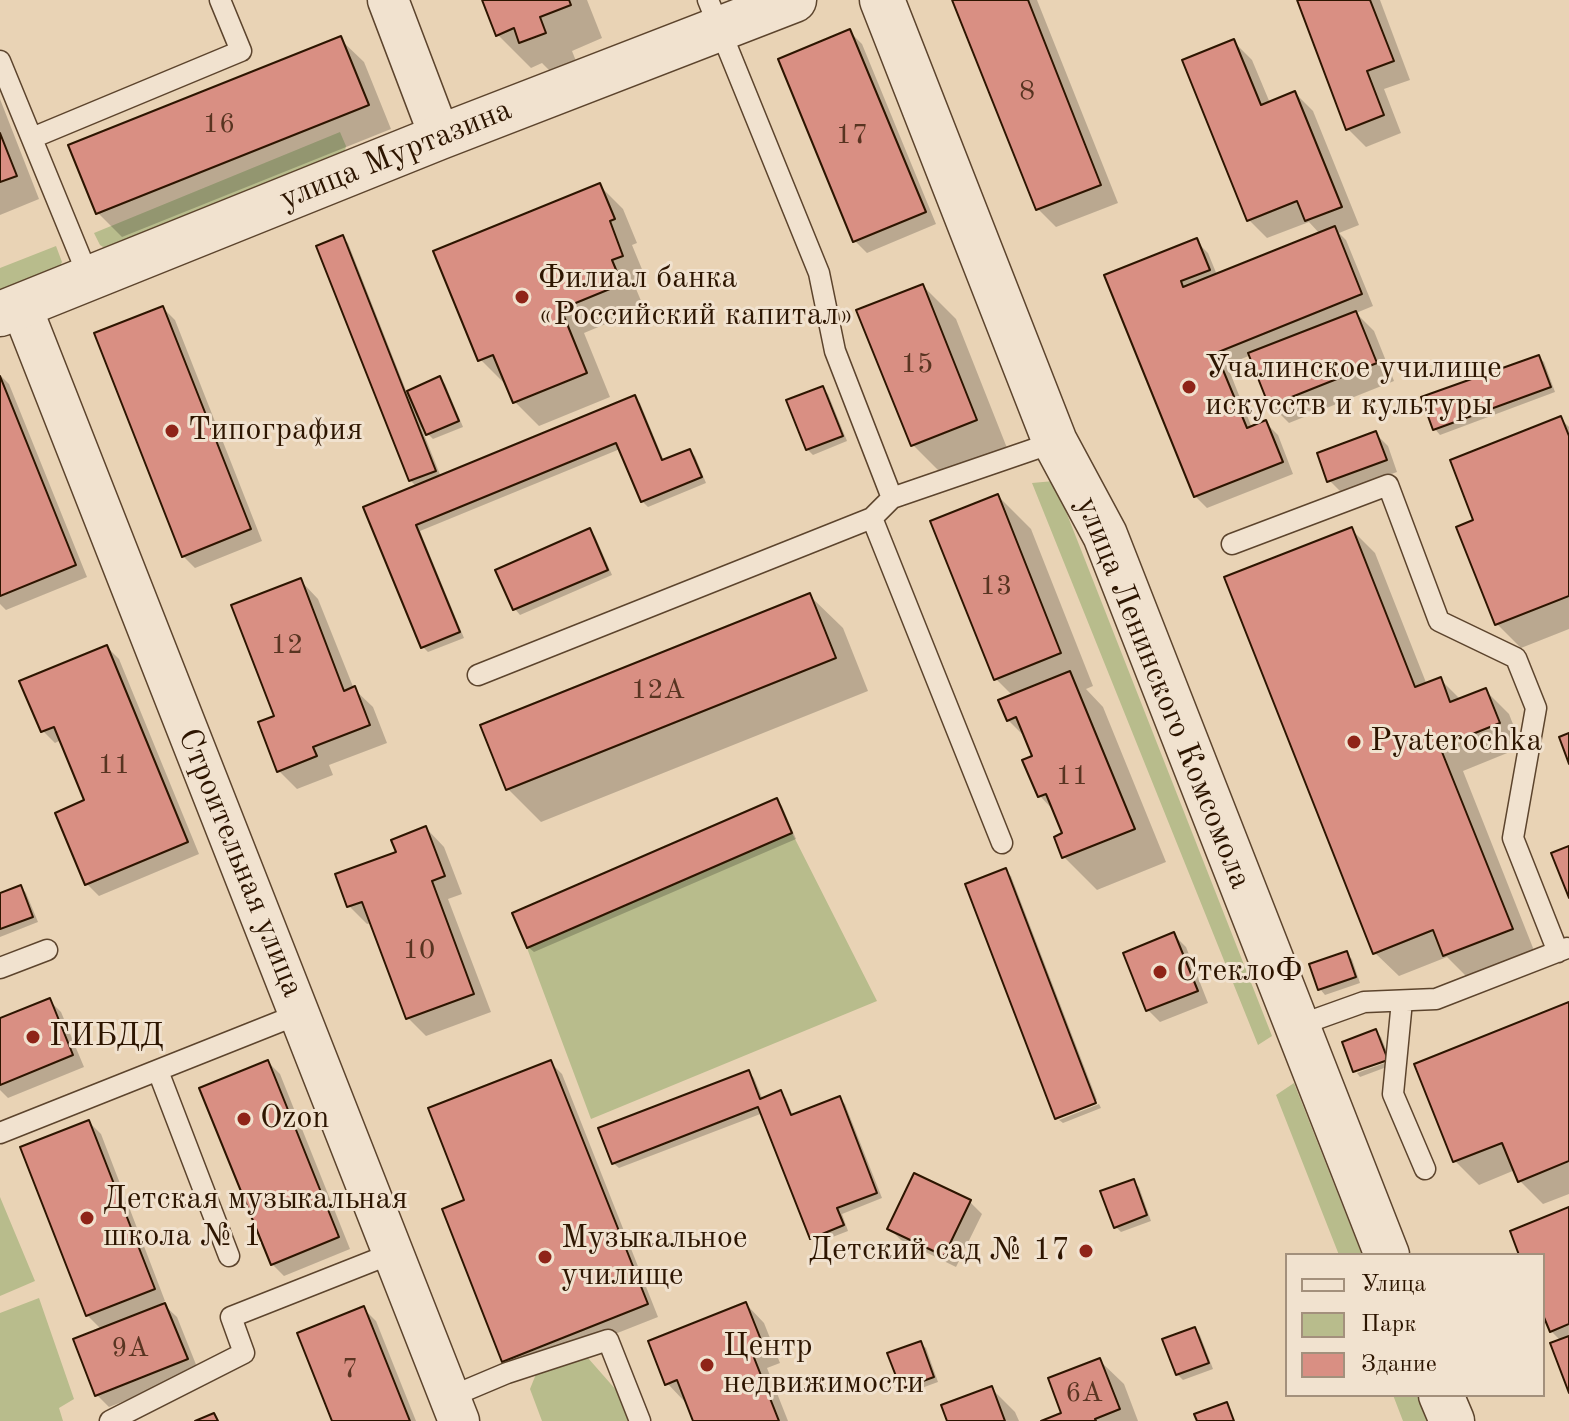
<!DOCTYPE html>
<html>
<head>
<meta charset="utf-8">
<style>
	body { margin:0 }
	#map { position:relative; width:1569px; height:1421px; overflow:hidden; background:#e9d3b5; font-family:"Old Standard TT",serif }
	canvas { display:block }
	.legend { position:absolute; left:1285px; top:1253px; width:260px; height:144px; box-sizing:border-box; background:#f1e2cf; border:2px solid #a3907c; margin:0; padding:10px 14px; list-style:none; font-size:24px; color:#2d1500 }
	.legend li { display:flex; align-items:center; gap:16px; height:40px }
	.legend b { width:40px; border:2px solid #a3907c }
</style>
</head>
<body>
<div id="map">
<canvas width="1569" height="1421"></canvas>
<ul class="legend">
<li><b style="height:10px;background:#f1e2cf"></b>Улица</li>
<li><b style="height:22px;background:#b8bc8c"></b>Парк</li>
<li><b style="height:22px;background:#d98f83"></b>Здание</li>
</ul>
</div>
<script>
const c = document.querySelector('canvas').getContext('2d');
c.lineJoin = 'round';
function fillPath(path, color) { c.fillStyle = color; c.fill(path, 'evenodd'); }
const shape = rows => new Path2D(rows.map(r => 'M' + r).join(''));
function trace(path, color, width, dash) { c.strokeStyle = color; c.lineWidth = width; c.lineCap = dash ? 'butt' : 'round'; c.setLineDash(dash || []); c.stroke(path); }
function label(font, color, halo, rows, align = 'center') {
  c.font = font + ' "Old Standard TT",serif'; c.lineWidth = 6; c.setLineDash([]); c.textBaseline = 'middle'; c.strokeStyle = halo; c.fillStyle = color; for (const [text, x, y, turn = 0] of rows) {
    c.save(); c.translate(x, y); c.rotate((+turn || 0) * Math.PI / 180); c.textAlign = isNaN(turn) ? turn : align; if (halo) c.strokeText(text, 0, 0); c.fillText(text, 0, 0); c.restore();
  }
}
fillPath(shape([
	[340,132,346,146,344,155,111,252,100,245,94,233],
	[56,246,62,262,57,273,0,295,0,268],
	[1054,481,1272,1036,1258,1045,1032,483],
	[792,833,877,1001,591,1119,527,948],
	[1294,1083,1362,1255,1339,1255,1276,1095],
	[0,1197,35,1281,0,1296],
	[39,1298,74,1399,59,1408,63,1421,0,1421,0,1313],
	[588,1358,617,1391,628,1421,542,1421,530,1389,536,1374],
	[1393,1395,1417,1395,1428,1421,1403,1421]
]), '#b8bc8c');
fillPath(shape([
	[484,0,587,0,602,38,572,51,578,66,554,75,542,63,531,68,497,34],
	[955,0,1037,0,1118,203,1056,227,1038,209],
	[1299,0,1380,0,1410,80,1384,89,1401,133,1366,147,1348,129],
	[850,32,862,44,936,224,867,253,855,241],
	[340,39,364,62,391,129,122,237,98,213],
	[1234,42,1252,60,1270,103,1295,93,1313,111,1359,225,1339,233,1346,240,1373,306,1356,313,1374,331,1394,381,1289,423,1271,405,1251,355,1227,365,1252,428,1266,423,1278,435,1293,474,1207,508,1195,496,1107,276,1196,241,1208,253,1217,275,1320,234,1309,222,1267,238,1249,220],
	[0,99,39,199,0,215],
	[599,185,623,209,637,243,632,245,646,279,634,284,644,308,584,333,610,397,539,426,515,402,507,382,504,383,480,359],
	[343,238,348,243,407,393,440,379,445,384,463,427,433,439,421,427,441,477,635,398,640,403,664,461,690,451,695,456,706,483,648,507,642,501,620,449,420,531,464,638,428,652,423,647,366,508,417,487,410,480],
	[923,286,956,319,1009,453,946,478,913,445],
	[163,308,175,320,262,541,195,568,183,556],
	[1539,357,1544,362,1555,392,1440,435,1435,429],
	[0,375,9,384,87,577,6,610,0,604],
	[822,388,828,394,847,441,813,455,807,449],
	[1561,419,1569,427,1569,629,1521,648,1497,624,1476,521],
	[1376,434,1388,446,1397,472,1341,492,1329,480],
	[998,496,1031,529,1093,686,1086,689,1103,707,1166,862,1097,890,1064,857,1064,835,1055,812,1040,796,1034,758,1026,738,1008,720,1013,696,995,678],
	[1351,529,1375,553,1427,685,1440,679,1461,700,1485,690,1509,714,1522,747,1463,771,1535,953,1469,979,1447,957,1399,976,1375,953],
	[589,530,595,536,612,575,520,615,515,609,498,571],
	[300,580,318,599,354,689,373,707,387,743,329,765,333,775,297,789,279,771,277,717],
	[809,595,843,628,868,691,541,822,508,789],
	[107,647,119,659,199,854,99,896,87,884,87,802,61,740,55,743,43,731],
	[777,800,782,806,796,839,534,952,528,947],
	[426,828,444,847,462,894,448,899,491,1012,426,1036,408,1018,372,923,367,924,349,906,399,853],
	[1005,870,1011,876,1097,1100,1057,1116],
	[21,887,26,893,38,922,0,937,0,895],
	[1174,935,1186,947,1208,1003,1160,1022,1148,1010],
	[1346,954,1352,959,1360,983,1325,995,1320,989,1311,965],
	[49,1000,61,1012,84,1067,8,1098,0,1090,0,1020],
	[1569,1004,1569,1194,1543,1204,1520,1181,1515,1170,1479,1185,1455,1161],
	[1376,1031,1381,1037,1389,1057,1355,1070],
	[1390,1061,1392,1065,1360,1077,1357,1073],
	[268,1062,280,1074,350,1249,284,1276,272,1264],
	[550,1062,562,1074,658,1317,516,1373,504,1361],
	[749,1072,754,1078,763,1100,780,1092,786,1098,793,1116,839,1098,845,1104,882,1198,842,1214,848,1231,817,1243,811,1238,763,1113,619,1168,613,1163],
	[1099,1104,1101,1108,1063,1123,1059,1120],
	[89,1122,101,1134,165,1301,162,1303,177,1317,199,1372,109,1407,97,1395,102,1330,87,1315],
	[1133,1182,1139,1187,1151,1221,1121,1232,1115,1226],
	[970,1202,982,1214,956,1267,901,1240,889,1228],
	[1569,1209,1569,1388,1561,1341,1551,1331,1543,1310,1543,1255,1521,1255],
	[746,1304,764,1323,780,1363,767,1368,788,1421,695,1421,687,1401,685,1402,667,1383],
	[364,1309,376,1321,416,1421,334,1421],
	[1195,1329,1200,1335,1213,1369,1183,1380,1177,1374],
	[920,1343,926,1348,938,1382,908,1393,902,1388],
	[1100,1361,1124,1384,1138,1421,1046,1421,1064,1414],
	[991,1388,1015,1412,1019,1421,950,1421]
]), '#0003');
const building = shape([
	[482,0,569,0,571,5,540,17,546,33,519,43,514,28,496,36,482,0],
	[952,0,1028,0,1101,185,1036,210,952,0],
	[1297,0,1370,0,1394,61,1367,71,1384,115,1346,130,1297,0],
	[850,29,926,212,853,242,778,59,850,29],
	[341,36,369,105,96,214,68,145,341,36],
	[1234,39,1261,105,1295,91,1342,207,1305,221,1297,201,1247,221,1182,60,1234,39],
	[0,133,17,176,0,182,0,133],
	[600,183,615,219,610,221,623,256,612,260,622,284,561,309,587,373,513,403,493,355,478,361,433,251,600,183],
	[1335,226,1362,294,1216,353,1247,428,1266,420,1283,462,1194,497,1104,275,1197,238,1210,270,1181,281,1183,287,1335,226],
	[343,235,436,471,409,481,316,246,343,235],
	[923,284,977,420,911,446,856,310,923,284],
	[163,306,251,529,182,557,94,333,163,306],
	[1356,311,1377,363,1269,406,1248,353,1356,311],
	[1539,355,1551,387,1433,430,1421,397,1539,355],
	[0,376,76,565,0,596,0,376],
	[440,376,459,421,426,435,407,391,440,376],
	[823,386,843,436,806,450,786,400,823,386],
	[635,395,662,460,690,449,702,477,641,502,616,443,416,525,460,632,421,648,363,507,635,395],
	[1561,416,1569,436,1569,596,1495,625,1456,527,1473,520,1450,460,1561,416],
	[1376,431,1387,460,1327,482,1317,453,1376,431],
	[998,494,1061,653,994,680,930,521,998,494],
	[1352,527,1415,687,1441,677,1450,702,1486,688,1500,723,1440,747,1513,929,1443,956,1433,930,1373,954,1224,577,1352,527],
	[590,528,608,570,513,610,495,570,590,528],
	[301,578,344,691,355,686,370,725,313,747,317,756,277,772,258,722,274,716,231,605,301,578],
	[810,593,836,658,506,790,480,725,810,593],
	[107,645,188,842,85,885,55,813,84,800,54,727,41,732,19,681,107,645],
	[1070,671,1135,829,1062,858,1054,837,1062,833,1046,794,1038,797,1022,760,1032,756,1016,717,1007,721,998,700,1070,671],
	[1569,733,1569,764,1559,737,1569,733],
	[777,798,792,833,527,948,512,913,777,798],
	[426,826,445,876,432,881,474,994,406,1019,362,902,347,907,335,874,396,852,391,840,426,826],
	[1569,846,1569,898,1551,853,1569,846],
	[1006,868,1096,1103,1055,1119,965,884,1006,868],
	[21,885,33,917,0,929,0,893,21,885],
	[1174,932,1198,991,1146,1011,1123,953,1174,932],
	[1347,951,1356,977,1318,990,1309,964,1347,951],
	[50,998,73,1055,0,1085,0,1018,50,998],
	[1569,1002,1569,1161,1518,1182,1502,1143,1453,1162,1414,1064,1569,1002],
	[1376,1029,1388,1060,1353,1072,1342,1042,1376,1029],
	[268,1060,339,1237,271,1265,199,1088,268,1060],
	[551,1060,648,1304,502,1362,442,1209,464,1200,428,1108,551,1060],
	[749,1070,760,1099,781,1090,791,1115,840,1096,877,1193,837,1208,844,1225,810,1239,758,1107,612,1164,598,1128,749,1070],
	[89,1120,155,1289,86,1316,20,1147,89,1120],
	[914,1173,971,1200,944,1256,887,1229,914,1173],
	[1134,1179,1147,1215,1114,1228,1100,1191,1134,1179],
	[1569,1207,1569,1324,1550,1332,1543,1315,1543,1255,1519,1255,1510,1231,1569,1207],
	[746,1302,763,1345,751,1350,779,1421,693,1421,677,1380,665,1385,648,1341,746,1302],
	[165,1303,188,1359,95,1396,73,1339,165,1303],
	[364,1306,410,1421,332,1421,297,1333,364,1306],
	[1195,1327,1209,1363,1176,1375,1162,1339,1195,1327],
	[1569,1336,1569,1393,1550,1343,1569,1336],
	[921,1341,934,1377,901,1389,887,1353,921,1341],
	[1100,1358,1120,1409,1095,1419,1096,1421,1041,1421,1061,1413,1048,1378,1100,1358],
	[992,1386,1005,1421,947,1421,941,1405,992,1386],
	[1227,1402,1234,1421,1197,1421,1194,1414,1227,1402],
	[214,1413,218,1421,195,1421,214,1413]
]);
fillPath(building, '#d98f83');
trace(building, '#2d1500', 2);
const service = shape([
	[708,0,819,273,835,351,892,498],
	[0,61,89,278],
	[32,138,241,51,220,0],
	[872,518,1002,843],
	[1232,544,1388,485,1439,621,1516,658,1536,708,1513,838,1558,952],
	[478,675,872,518,892,498,1055,442],
	[0,968,47,950],
	[1402,1001,1393,1094,1425,1169],
	[1297,1026,1364,1002,1436,999,1567,948],
	[158,1071,229,1256],
	[0,1133,299,1014],
	[450,1397,507,1373,608,1340,640,1421],
	[110,1421,244,1353,231,1317,393,1253]
]);
const minor = shape([
	[388,0,440,137],
	[21,306,459,1421]
]);
const tertiary = shape([
	[882,0,1055,442,1105,535,1387,1255],
	[0,314,440,137,794,0],
	[1441,1395,1452,1421]
]);
trace(service, '#5c442d', 23);
trace(minor, '#5c442d', 43);
trace(tertiary, '#5c442d', 47);
trace(service, '#f1e2cf', 20);
trace(minor, '#f1e2cf', 40);
trace(tertiary, '#f1e2cf', 44);
for (const [x, y, r, color] of [
	[522,297,8,"#8f2418"],
	[1189,387,8,"#8f2418"],
	[172,431,8,"#8f2418"],
	[1354,742,8,"#8f2418"],
	[1160,972,8,"#8f2418"],
	[33,1037,8,"#8f2418"],
	[244,1119,8,"#8f2418"],
	[87,1218,8,"#8f2418"],
	[1086,1251,8,"#8f2418"],
	[545,1257,8,"#8f2418"],
	[707,1365,8,"#8f2418"]
]) { const dot = new Path2D(); dot.arc(x, y, r, 0, 2 * Math.PI); c.fillStyle = color; c.fill(dot); trace(dot, '#f1e2cf', 3); }
label('28px', '#583421', null, [
	["8",1027,92],
	["16",219,125],
	["17",852,136],
	["15",917,365],
	["13",996,587],
	["12",287,646],
	["12А",658,691],
	["11",114,766],
	["11",1072,777],
	["10",419,951],
	["9А",130,1349],
	["7",350,1370],
	["6А",1084,1394]
]);
label('32px', '#2d1500', '#f1e2cf', [
	["улица Муртазина",396,155,-22],
	["улица Ленинского Комсомола",1163,693,68],
	["Строительная улица",240,863,68]
]);
label('32px', '#2d1500', '#f1e2cf', [
	["Филиал банка",538,279],
	["«Российский капитал»",538,316],
	["Учалинское училище",1205,369],
	["искусств и культуры",1205,406],
	["Типография",188,431],
	["Pyaterochka",1370,742],
	["СтеклоФ",1176,972],
	["ГИБДД",49,1037],
	["Ozon",260,1119],
	["Детская музыкальная",103,1200],
	["школа № 1",103,1237],
	["Музыкальное",561,1239],
	["училище",561,1276],
	["Детский сад № 17",1070,1251,"right"],
	["Центр",723,1347],
	["недвижимости",723,1384]
], 'left');
</script>
</body>
</html>
